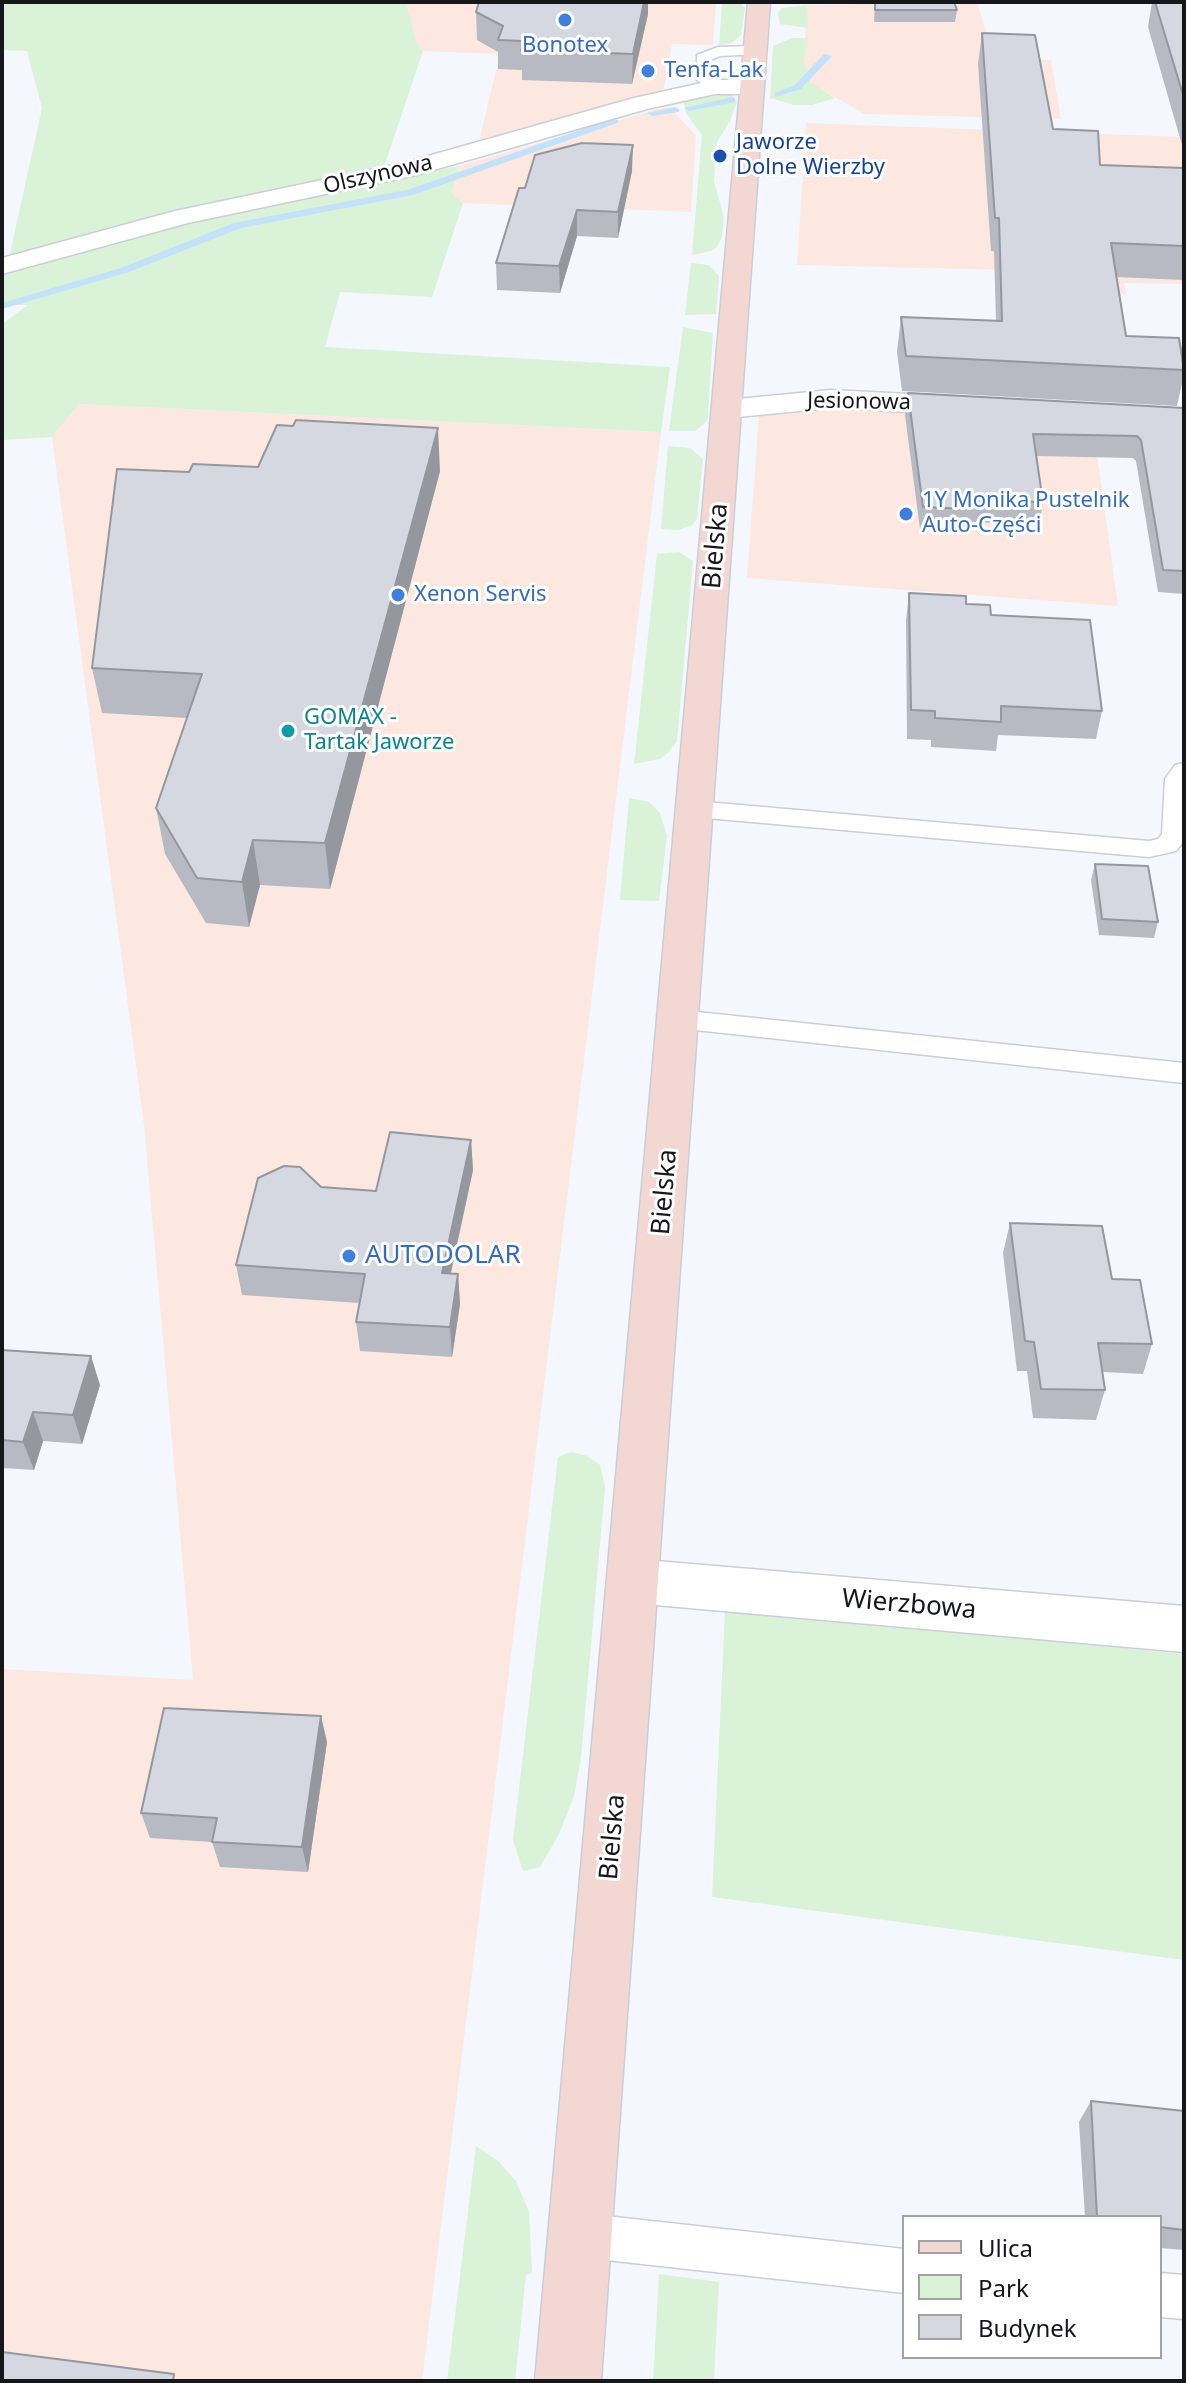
<!DOCTYPE html>
<html>
<head>
<meta charset="utf-8">
<style>
	body { margin:0 }
	#map { position:relative; width:1186px; height:2383px; overflow:hidden; background:#f4f7fe; font-family:"Noto Sans",sans-serif }
	canvas { display:block }
	.frame { position:absolute; inset:0; border:4px solid #16171a; pointer-events:none }
	.legend { position:absolute; left:902px; top:2215px; width:260px; height:144px; box-sizing:border-box; background:#fff; border:2px solid #a2a2a3; margin:0; padding:10px 14px; list-style:none; font-size:24px; color:#16171a }
	.legend li { display:flex; align-items:center; gap:16px; height:40px }
	.legend b { width:40px; border:2px solid #a2a2a3 }
</style>
</head>
<body>
<div id="map">
<canvas width="1186" height="2383"></canvas>
<div class="frame"></div>
<ul class="legend">
<li><b style="height:10px;background:#f3d7d3"></b>Ulica</li>
<li><b style="height:22px;background:#daf2d7"></b>Park</li>
<li><b style="height:22px;background:#d5d8e1"></b>Budynek</li>
</ul>
</div>
<script>
const c = document.querySelector('canvas').getContext('2d');
c.lineJoin = 'round';
function fillPath(path, color) { c.fillStyle = color; c.fill(path, 'evenodd'); }
const shape = rows => new Path2D(rows.map(r => 'M' + r).join(''));
function trace(path, color, width, dash) { c.strokeStyle = color; c.lineWidth = width; c.lineCap = dash ? 'butt' : 'round'; c.setLineDash(dash || []); c.stroke(path); }
function label(font, color, halo, rows, align = 'center') {
  c.font = font + ' "Noto Sans",sans-serif'; c.lineWidth = 6; c.setLineDash([]); c.textBaseline = 'middle'; c.strokeStyle = halo; c.fillStyle = color; for (const [text, x, y, turn = 0] of rows) {
    c.save(); c.translate(x, y); c.rotate((+turn || 0) * Math.PI / 180); c.textAlign = isNaN(turn) ? turn : align; if (halo) c.strokeText(text, 0, 0); c.fillText(text, 0, 0); c.restore();
  }
}
fillPath(shape([
	[406,2,716,2,713,45,672,44,663,92,479,142,500,54,423,51,417,44],
	[977,2,995,59,1051,60,1061,119,865,114,810,83,804,61,807,5],
	[669,106,696,136,691,212,463,203,452,194,458,166],
	[806,123,1184,137,1184,284,1124,283,1126,294,1062,291,1054,271,797,265],
	[79,404,661,432,422,2381,2,2381,2,1669,193,1680,144,1125,52,437],
	[829,404,1092,418,1118,606,747,578,759,414]
]), '#fce8e1');
fillPath(shape([
	[2,2,406,2,417,44,423,51,384,167,9,258,42,108,27,51,2,50],
	[722,2,740,2,745,8,741,35,733,42,719,46],
	[807,5,808,28,780,24,778,12,782,8],
	[792,38,808,38,804,61,810,82,835,98,812,105,794,105,770,98,773,46],
	[730,92,737,102,730,121,717,142,714,181,724,217,722,237,717,247,711,251,692,255,702,135,686,113,683,99],
	[458,166,452,194,463,203,432,297,340,292,325,347,670,367,661,432,79,404,52,437,2,440,2,324,28,305,2,305,2,272,187,223],
	[691,263,709,265,719,276,716,314,685,315],
	[683,327,713,333,708,416,706,422,695,431,669,431],
	[668,446,690,448,703,459,697,519,692,525,678,530,661,529],
	[679,552,693,561,677,741,669,752,660,759,634,764,657,554],
	[629,798,649,802,660,813,667,836,659,901,620,900],
	[571,1452,587,1456,600,1465,605,1487,581,1758,574,1796,559,1834,540,1867,523,1871,513,1840,558,1457],
	[725,1609,1184,1654,1184,1960,712,1897],
	[476,2146,498,2161,516,2181,529,2212,532,2273,526,2275,515,2381,447,2381],
	[659,2274,719,2282,714,2381,653,2381]
]), '#daf2d7');
fillPath(shape([
	[824,54,832,56,801,89,775,97,775,93,795,85,824,54],
	[732,97,735,98,735,102,689,111,684,108,732,97],
	[675,107,680,110,678,112,652,116,647,113,675,107],
	[614,118,619,121,617,123,413,195,241,228,129,272,2,309,2,303,121,268,234,223,407,190,614,118]
]), '#c3e2f9');
const service = shape([
	[756,46,764,51,761,54,720,56,710,60,712,78,723,87,720,90,710,90,697,80,697,55,718,47,756,46],
	[1184,763,1184,841,1176,851,1149,857,695,817,686,814,683,809,686,804,695,801,1149,841,1158,839,1162,834,1165,779,1175,765,1184,763],
	[678,1010,1184,1063,1184,1083,668,1027,664,1020,668,1013,678,1010],
	[579,2213,904,2249,904,2293,579,2257,564,2250,557,2235,564,2220,579,2213],
	[1160,2273,1184,2275,1184,2319,1160,2317,1160,2273]
]);
const minor = shape([
	[715,80,753,80,761,82,764,87,761,92,753,94,715,94,647,109,416,175,188,223,2,274,2,258,175,211,403,163,634,98,715,80],
	[831,390,968,397,978,400,982,406,978,412,968,415,831,408,727,418,717,415,713,409,717,403,727,400,831,390],
	[633,1559,1184,1606,1184,1652,633,1603,615,1597,607,1581,615,1565,633,1559]
]);
const secondary = shape([
	[748,2,770,2,601,2381,535,2381,748,2]
]);
trace(service, '#cbced7', 3);
trace(minor, '#cbced7', 3);
trace(secondary, '#cbced7', 3);
fillPath(service, '#fff');
fillPath(minor, '#fff');
fillPath(secondary, '#f3d7d3');
fillPath(shape([
	[648,2,648,14,632,84,522,80,522,70,498,69,498,52,477,40,476,12],
	[875,2,957,10,955,22,874,22],
	[1152,2,1184,2,1184,152,1148,27],
	[982,33,1053,129,1100,165,1184,168,1184,280,1116,277,1126,336,1184,366,1184,374,1177,406,902,391,897,352,901,317,996,321,994,251,991,251,978,64],
	[632,171,618,238,577,236,560,293,497,290,496,263,525,188],
	[908,393,1184,408,1184,594,1158,592,1136,461,1133,458,1037,456,1043,502,1039,524,965,522,964,531,920,529,905,415],
	[258,467,440,471,330,889,260,885,249,927,206,923,165,854,156,808,187,718,102,713,92,668],
	[909,593,966,604,991,615,1102,711,1096,739,998,735,996,751,931,747,931,740,907,739,906,621],
	[1095,864,1158,922,1154,938,1099,935,1091,880],
	[471,1140,473,1170,451,1274,458,1274,460,1304,452,1357,360,1351,356,1322,359,1303,242,1295,236,1265,321,1187,376,1191],
	[1010,1223,1112,1279,1152,1344,1143,1374,1103,1372,1105,1390,1096,1420,1033,1418,1027,1371,1017,1371,1003,1253],
	[2,1350,100,1385,82,1444,43,1441,34,1470,2,1468],
	[327,1742,308,1872,220,1867,212,1842,150,1838,141,1813],
	[1091,2101,1184,2111,1184,2250,1160,2248,1160,2217,1085,2217,1079,2122]
]), '#b7bac2');
fillPath(shape([
	[644,2,648,2,648,14,632,84,633,54],
	[633,145,632,171,618,238,618,212],
	[577,210,577,236,560,293,559,266],
	[438,428,440,471,330,889,325,843],
	[253,840,260,885,249,927,242,882],
	[471,1140,473,1170,444,1303,442,1273],
	[458,1274,460,1304,452,1357,450,1327],
	[91,1356,100,1385,82,1444,73,1415],
	[33,1412,43,1441,34,1470,23,1442],
	[321,1716,327,1742,308,1872,302,1847]
]), '#95979e');
const building = shape([
	[479,2,644,2,633,54,521,50,524,41,498,40,503,26,476,12,479,2],
	[875,2,954,2,957,10,875,10,875,2],
	[1155,2,1184,2,1184,98,1155,2],
	[982,33,1035,35,1053,129,1098,131,1100,165,1184,168,1184,246,1111,243,1126,336,1179,338,1184,370,906,356,901,317,1002,321,999,218,995,218,982,33],
	[582,143,633,145,618,212,577,210,559,266,496,263,519,188,525,188,535,155,582,143],
	[908,393,1184,408,1184,571,1163,570,1141,440,1137,436,1033,434,1043,502,967,500,967,509,923,507,908,393],
	[296,420,438,428,325,843,253,840,242,882,197,878,156,808,202,674,92,668,117,469,189,472,193,464,258,467,277,425,293,426,296,420],
	[909,593,966,596,966,604,990,605,991,615,1090,620,1102,711,1001,706,1001,722,935,718,935,711,911,710,909,593],
	[1095,864,1148,866,1158,922,1102,919,1095,864],
	[390,1132,471,1140,442,1273,458,1274,450,1327,356,1322,365,1274,236,1265,258,1178,284,1166,300,1167,321,1187,376,1191,390,1132],
	[1010,1223,1102,1226,1112,1279,1140,1280,1152,1344,1098,1343,1105,1390,1041,1389,1034,1342,1025,1341,1010,1223],
	[2,1350,91,1356,73,1415,33,1412,23,1442,2,1440,2,1350],
	[164,1708,321,1716,302,1847,212,1842,217,1818,141,1813,164,1708],
	[1091,2101,1184,2111,1184,2230,1160,2227,1160,2217,1097,2217,1091,2101],
	[2,2352,174,2374,173,2381,2,2381,2,2352]
]);
fillPath(building, '#d5d8e1');
trace(building, '#95979e', 2);
for (const [x, y, r, color] of [
	[565,20,8,"#3f7fe0"],
	[648,71,8,"#3f7fe0"],
	[720,156,8,"#1a4fb4"],
	[906,514,8,"#3f7fe0"],
	[398,595,8,"#3f7fe0"],
	[288,731,8,"#0f9aa8"],
	[349,1256,8,"#3f7fe0"]
]) { const dot = new Path2D(); dot.arc(x, y, r, 0, 2 * Math.PI); c.fillStyle = color; c.fill(dot); trace(dot, '#fff', 3); }
label('22px', '#366cbe', '#fff', [
	["Bonotex",565,46,"center"],
	["Tenfa-Lak",664,71],
	["1Y Monika Pustelnik",922,501],
	["Auto-Części",922,526],
	["Xenon Servis",414,595]
], 'left');
label('22px', '#164399', '#fff', [
	["Jaworze",736,143],
	["Dolne Wierzby",736,168]
], 'left');
label('22px', '#16171a', '#fff', [
	["Olszynowa",378,175,-13],
	["Jesionowa",859,402,1]
]);
label('22px', '#0d838f', '#fff', [
	["GOMAX -",304,718],
	["Tartak Jaworze",304,743]
], 'left');
label('26px', '#16171a', '#fff', [
	["Bielska",716,546,-85],
	["Bielska",665,1192,-85],
	["Wierzbowa",909,1605,5],
	["Bielska",613,1837,-85]
]);
label('26px', '#366cbe', '#fff', [
	["AUTODOLAR",365,1256]
], 'left');
</script>
</body>
</html>
